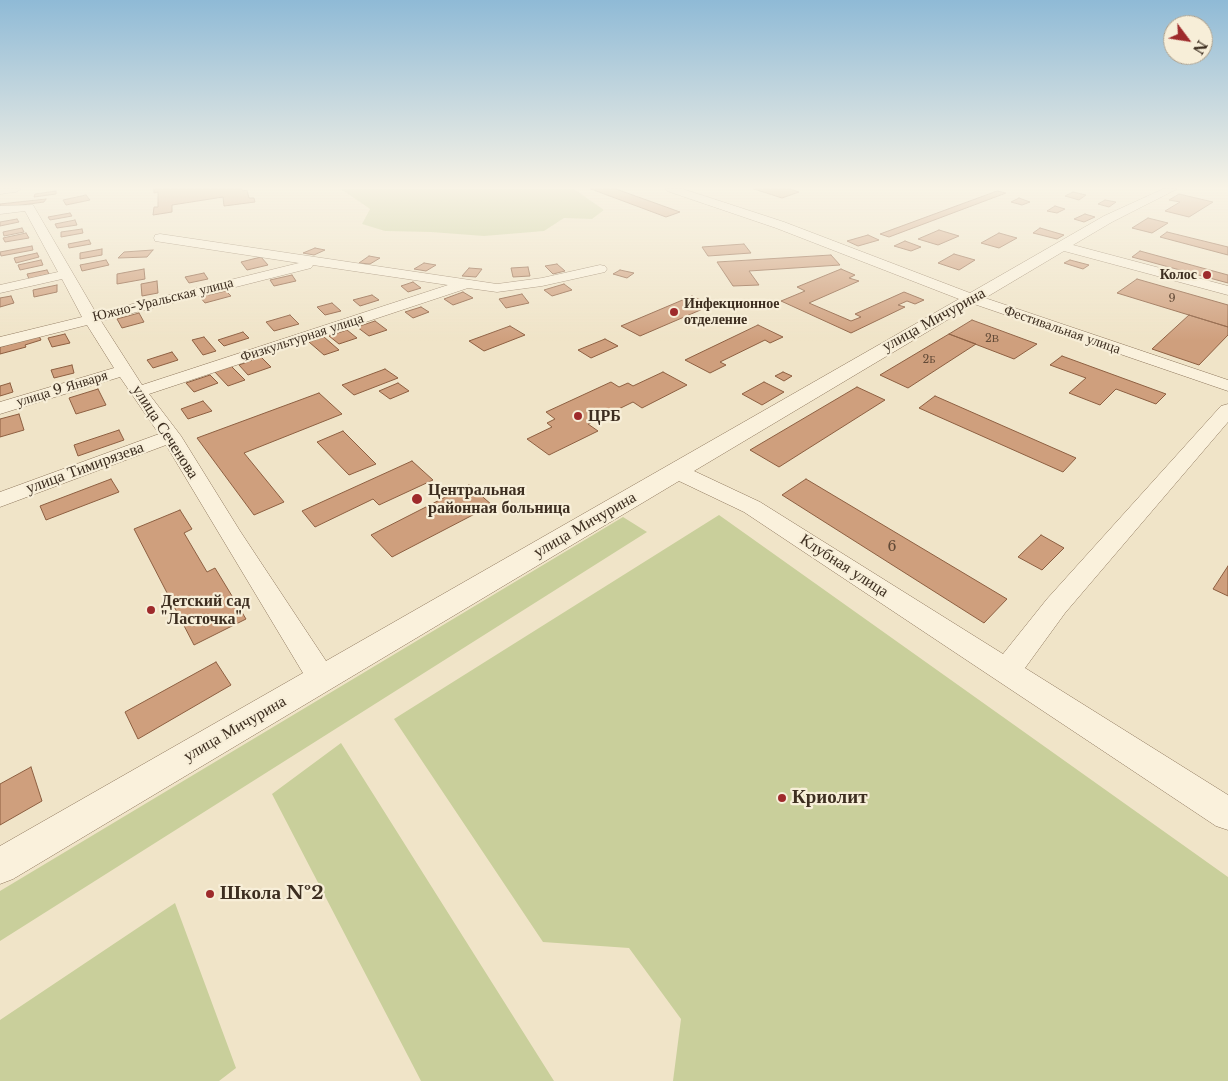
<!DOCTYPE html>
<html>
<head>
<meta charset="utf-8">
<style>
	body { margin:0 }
	#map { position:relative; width:1228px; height:1081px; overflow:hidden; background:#f0e4c8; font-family:"Libre Baskerville",serif }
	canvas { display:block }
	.north { position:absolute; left:1163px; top:15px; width:50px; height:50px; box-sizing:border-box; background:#f7eed8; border:1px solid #ada18e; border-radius:50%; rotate:121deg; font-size:14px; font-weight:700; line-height:20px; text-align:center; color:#3d2e20 }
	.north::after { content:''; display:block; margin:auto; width:18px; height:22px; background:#9e2a2b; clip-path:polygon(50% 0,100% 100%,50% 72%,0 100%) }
</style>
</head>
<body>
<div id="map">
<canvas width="1228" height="1081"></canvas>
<div class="north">N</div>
</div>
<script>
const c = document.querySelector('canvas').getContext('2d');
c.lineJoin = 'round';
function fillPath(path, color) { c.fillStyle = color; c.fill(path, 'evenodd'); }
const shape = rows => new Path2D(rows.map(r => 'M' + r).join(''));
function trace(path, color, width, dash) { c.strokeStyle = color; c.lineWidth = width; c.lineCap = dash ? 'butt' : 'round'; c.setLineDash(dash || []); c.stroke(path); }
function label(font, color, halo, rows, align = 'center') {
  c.font = font + ' "Libre Baskerville",serif'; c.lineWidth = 4.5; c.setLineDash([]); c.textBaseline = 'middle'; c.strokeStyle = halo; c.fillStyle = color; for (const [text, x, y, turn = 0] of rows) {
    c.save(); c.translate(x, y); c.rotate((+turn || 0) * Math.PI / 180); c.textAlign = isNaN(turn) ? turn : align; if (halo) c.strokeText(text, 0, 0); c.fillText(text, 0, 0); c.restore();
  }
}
fillPath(shape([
	[341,189,574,189,604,210,592,219,564,218,544,231,484,236,431,232,385,231,362,224,370,209],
	[719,515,1228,877,1228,1081,673,1081,681,1019,629,948,543,942,394,719],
	[623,517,647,532,0,941,0,891],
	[341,743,554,1081,421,1081,272,794],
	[175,903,236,1068,219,1081,0,1081,0,1020]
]), '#c9cf9b');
const building = shape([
	[154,189,242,189,243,191,247,190,249,198,254,198,255,202,224,206,223,197,172,205,172,212,153,215,154,207,158,207,158,192,154,193,154,189],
	[591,189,616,189,680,212,666,217,591,189],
	[754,189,790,189,799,192,782,198,754,189],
	[56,191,56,194,34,197,35,194,56,191],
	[997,191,1006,193,889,237,880,234,997,191],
	[1073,192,1086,195,1079,200,1065,196,1073,192],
	[1179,194,1213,202,1189,217,1165,211,1180,202,1169,200,1179,194],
	[86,195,90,200,66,205,63,200,86,195],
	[1019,198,1030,202,1022,205,1011,202,1019,198],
	[46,199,44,202,0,208,0,204,46,199],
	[1105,200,1116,202,1109,207,1098,204,1105,200],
	[1055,206,1065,209,1057,213,1047,211,1055,206],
	[70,213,72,216,50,220,48,217,70,213],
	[1085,214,1095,217,1084,222,1074,219,1085,214],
	[1148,218,1168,223,1152,233,1132,228,1148,218],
	[17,219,19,222,0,226,0,222,17,219],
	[75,220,77,225,57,228,55,224,75,220],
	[22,228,24,232,4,236,3,232,22,228],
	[1040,228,1064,235,1057,239,1033,233,1040,228],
	[82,229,83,233,61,237,61,232,82,229],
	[939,230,959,236,938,245,918,239,939,230],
	[1167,232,1228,247,1228,255,1160,237,1167,232],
	[26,233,29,238,5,242,3,238,26,233],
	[999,233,1017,238,999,248,981,243,999,233],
	[868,235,879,240,858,246,847,241,868,235],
	[89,240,91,244,69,248,68,244,89,240],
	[905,241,921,247,911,251,894,246,905,241],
	[744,244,751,253,708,256,702,247,744,244],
	[32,246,33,250,1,256,0,252,32,246],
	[315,248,325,250,314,255,303,253,315,248],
	[102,249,102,255,80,259,80,253,102,249],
	[153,250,147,257,118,258,124,252,153,250],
	[1140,251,1228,275,1228,283,1132,257,1140,251],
	[37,253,39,257,16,263,14,258,37,253],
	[954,254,975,260,959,270,938,263,954,254],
	[831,255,840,265,749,271,759,285,733,286,717,262,831,255],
	[369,256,380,258,370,264,359,263,369,256],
	[261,257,268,265,247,270,241,262,261,257],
	[41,260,43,265,20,270,18,265,41,260],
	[106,260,109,265,82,271,80,265,106,260],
	[1070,260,1089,265,1083,269,1064,263,1070,260],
	[424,263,436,265,426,271,414,269,424,263],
	[557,264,565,271,553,274,545,266,557,264],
	[528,267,530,276,513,277,511,268,528,267],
	[469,268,482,269,476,277,462,276,469,268],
	[144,269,145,279,117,284,117,274,144,269],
	[841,269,855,275,849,278,859,281,809,303,851,321,861,317,855,314,904,292,924,300,915,304,907,301,898,305,905,307,851,333,781,301,805,291,797,287,841,269],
	[47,270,49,274,29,279,27,274,47,270],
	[620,270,634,273,627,278,613,274,620,270],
	[204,273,208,279,189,283,185,277,204,273],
	[292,275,296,281,274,286,270,280,292,275],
	[1137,279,1228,305,1228,327,1117,293,1137,279],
	[157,281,158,293,142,296,141,284,157,281],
	[413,282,421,288,408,292,401,286,413,282],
	[564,284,572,290,552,296,544,290,564,284],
	[57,285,57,292,34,297,33,290,57,285],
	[226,291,231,296,205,303,200,297,226,291],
	[463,292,473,298,453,305,444,299,463,292],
	[522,294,529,303,506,308,499,299,522,294],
	[372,295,379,300,360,306,353,300,372,295],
	[11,296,14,303,0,307,0,298,11,296],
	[692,296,712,305,640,336,621,326,692,296],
	[332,303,341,311,325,315,317,307,332,303],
	[421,307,429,312,413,318,405,312,421,307],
	[139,313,144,322,122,328,117,319,139,313],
	[290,315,299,324,274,331,266,322,290,315],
	[1189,315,1228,327,1228,335,1199,365,1152,349,1189,315],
	[972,320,1037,344,1014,359,949,334,972,320],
	[375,321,387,330,369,336,357,327,375,321],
	[758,325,783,337,770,343,765,340,720,362,726,365,710,373,685,360,758,325],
	[510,326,525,335,484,351,469,341,510,326],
	[347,330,357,338,339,344,329,336,347,330],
	[243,332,249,338,224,346,218,340,243,332],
	[65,334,70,343,52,347,48,338,65,334],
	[949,334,976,344,908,388,880,375,949,334],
	[39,336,41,340,25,345,26,347,0,354,0,347,39,336],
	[204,337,216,351,203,355,192,340,204,337],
	[324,337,339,350,324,355,309,342,324,337],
	[605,339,618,346,591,358,578,350,605,339],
	[172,352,178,360,153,368,147,360,172,352],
	[1062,356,1166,394,1156,404,1116,389,1100,405,1069,393,1086,378,1050,365,1062,356],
	[261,357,271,367,248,375,239,365,261,357],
	[72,365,74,373,54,378,51,370,72,365],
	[231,366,245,380,228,386,214,371,231,366],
	[385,369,398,378,354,395,342,385,385,369],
	[663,372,687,385,642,408,633,402,588,424,598,431,549,455,527,439,552,427,547,423,555,419,546,412,611,382,619,387,628,383,633,386,663,372],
	[783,372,792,376,784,381,775,376,783,372],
	[210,375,218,383,194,392,186,383,210,375],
	[764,382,784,392,762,405,742,394,764,382],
	[10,383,13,392,0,396,0,386,10,383],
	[398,383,409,391,390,399,379,391,398,383],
	[857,387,885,400,779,467,750,450,857,387],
	[98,389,106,405,76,414,69,398,98,389],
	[319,393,342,414,244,453,284,502,254,515,197,438,319,393],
	[935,396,1076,458,1063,472,919,408,935,396],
	[203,401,212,411,188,419,181,409,203,401],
	[19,414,24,430,0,437,0,419,19,414],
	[119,430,124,440,78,456,74,445,119,430],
	[343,431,376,464,349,475,317,442,343,431],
	[412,461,433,480,379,505,373,499,315,527,302,511,412,461],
	[111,479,119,492,46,520,40,506,111,479],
	[806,479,1007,599,984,623,782,495,806,479],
	[469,485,492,505,392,557,371,535,469,485],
	[180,510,192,529,184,533,207,572,215,568,246,619,194,645,134,529,180,510],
	[1041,535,1064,548,1042,570,1018,557,1041,535],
	[1228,566,1228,596,1213,589,1228,566],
	[216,662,231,685,138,739,125,712,216,662],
	[31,767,42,801,0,825,0,784,31,767]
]);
fillPath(building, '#cf9f7d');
trace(building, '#8d5f41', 1);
const minor = shape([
	[0,189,21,189,16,192,0,194,0,189],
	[666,189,683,189,784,222,970,293,1104,216,1163,189,1177,189,1112,222,1073,245,1228,286,1228,295,1064,251,985,298,1228,380,1228,391,974,304,694,471,760,502,1003,654,1047,599,1221,406,1228,404,1228,422,1065,613,1025,668,1228,795,1228,830,1216,826,744,512,679,481,13,879,0,884,0,846,303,673,166,445,0,507,0,492,159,434,120,377,0,414,0,402,114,368,87,325,0,347,0,337,82,317,62,279,0,293,0,285,58,272,25,211,0,214,0,206,33,205,96,313,299,263,155,241,154,238,155,235,160,234,497,284,542,278,600,265,605,266,607,269,605,272,542,286,497,292,468,288,149,394,181,436,240,531,326,661,959,299,776,228,667,191,666,189],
	[313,265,448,285,142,385,101,321,311,268,313,265]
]);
trace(minor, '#8d765c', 1);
fillPath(minor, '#faf1dc');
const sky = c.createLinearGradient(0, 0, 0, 341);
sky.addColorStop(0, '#8fbad6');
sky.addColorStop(0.55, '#f8f3e6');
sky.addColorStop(1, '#f8f3e600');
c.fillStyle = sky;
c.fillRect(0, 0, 1228, 341);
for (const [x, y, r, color] of [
	[1207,275,5,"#9e2a2b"],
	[674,312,5,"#9e2a2b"],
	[578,416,5,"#9e2a2b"],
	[417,499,6,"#9e2a2b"],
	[151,610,5,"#9e2a2b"],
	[782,798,5,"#9e2a2b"],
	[210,894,5,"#9e2a2b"]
]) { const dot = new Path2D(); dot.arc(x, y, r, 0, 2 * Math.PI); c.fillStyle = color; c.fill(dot); trace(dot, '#f7eed8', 2); }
label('11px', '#624a37', null, [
	["9",1172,299],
	["2В",992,339],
	["2Б",929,360]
]);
label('bold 14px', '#3d2e20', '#f7eed8', [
	["Колос",1197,275],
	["Инфекционное",684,304,"left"],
	["отделение",684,320,"left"]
], 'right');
label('14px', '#3d2e20', '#f7eed8', [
	["Южно-Уральская улица",163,300,-14],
	["Фестивальная улица",1062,330,19],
	["Физкультурная улица",302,338,-18],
	["улица 9 Января",62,389,-17]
]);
label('14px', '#624a37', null, [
	["6",892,547]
]);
label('16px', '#3d2e20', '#f7eed8', [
	["улица Мичурина",934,320,-29],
	["улица Сеченова",165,432,57],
	["улица Тимирязева",85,468,-20],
	["улица Мичурина",585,525,-30],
	["Клубная улица",844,566,33],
	["улица Мичурина",235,729,-30]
]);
label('bold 16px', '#3d2e20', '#f7eed8', [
	["ЦРБ",588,416],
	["Центральная",428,490],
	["районная больница",428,508],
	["Детский сад",161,601],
	["\"Ласточка\"",161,619]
], 'left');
label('bold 19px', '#3d2e20', '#f7eed8', [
	["Криолит",792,798],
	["Школа №2",220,894]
], 'left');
</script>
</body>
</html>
